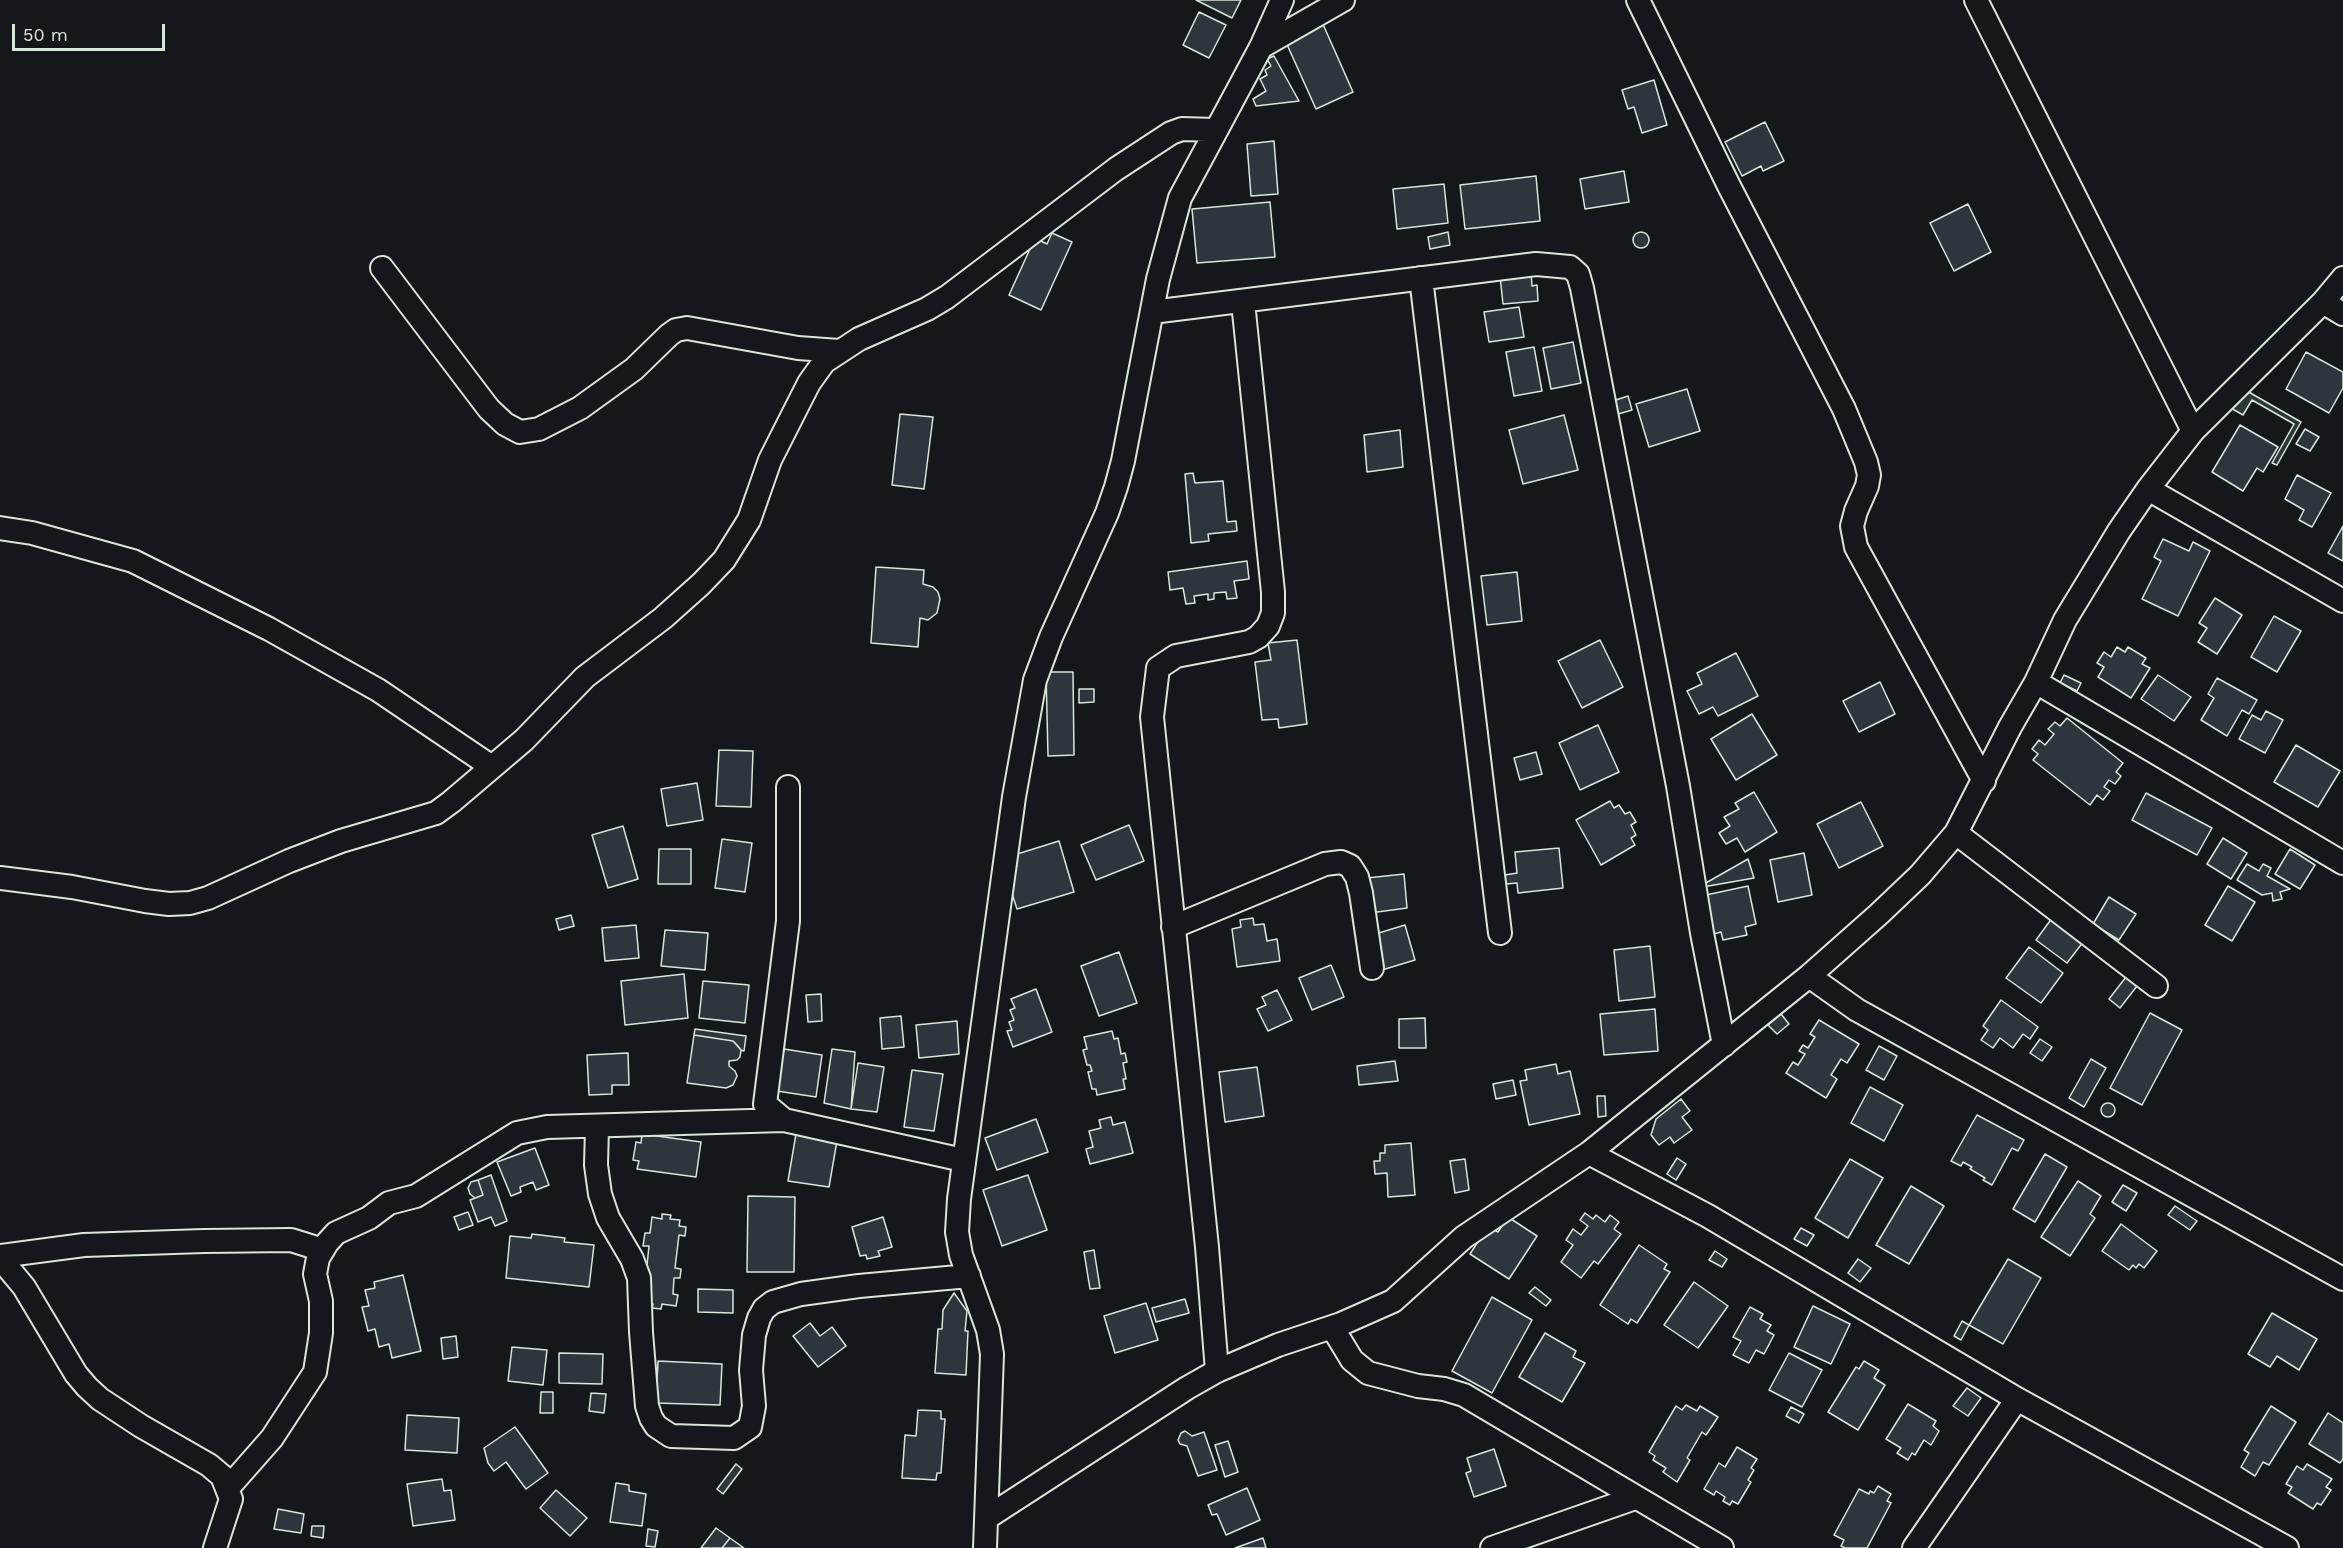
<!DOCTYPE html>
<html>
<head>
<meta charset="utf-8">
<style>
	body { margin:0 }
	#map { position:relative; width:2343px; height:1548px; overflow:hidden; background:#14181c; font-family:"Work Sans",sans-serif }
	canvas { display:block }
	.scale { position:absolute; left:12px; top:24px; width:153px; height:27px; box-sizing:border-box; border:3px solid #d8e6dc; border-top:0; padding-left:8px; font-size:18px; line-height:21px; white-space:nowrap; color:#d8e6dc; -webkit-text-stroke:4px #14181c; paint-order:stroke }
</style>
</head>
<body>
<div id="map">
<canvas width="2343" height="1548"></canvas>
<div class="scale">50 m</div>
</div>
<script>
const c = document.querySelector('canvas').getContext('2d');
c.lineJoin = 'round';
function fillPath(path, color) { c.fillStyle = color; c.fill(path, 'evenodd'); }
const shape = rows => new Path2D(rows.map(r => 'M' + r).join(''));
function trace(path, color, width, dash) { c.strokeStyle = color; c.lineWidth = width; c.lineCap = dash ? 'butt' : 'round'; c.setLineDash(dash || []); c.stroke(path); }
const building = shape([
	[1196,0,1241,0,1232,18,1196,0],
	[1199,12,1226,25,1209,58,1183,45,1199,12],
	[1322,22,1353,92,1316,109,1285,40,1322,22],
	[1274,56,1299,101,1256,106,1253,99,1266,91,1260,79,1267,75,1265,70,1271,66,1267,59,1274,56],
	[1654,80,1667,125,1642,133,1634,107,1628,109,1622,90,1654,80],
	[1765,122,1784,161,1763,171,1761,166,1742,176,1725,142,1765,122],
	[1274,141,1278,194,1251,196,1247,144,1274,141],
	[1624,171,1629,202,1585,209,1580,179,1624,171],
	[1536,176,1540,221,1465,229,1460,185,1536,176],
	[1444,184,1448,223,1397,229,1393,189,1444,184],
	[1270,202,1275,257,1197,263,1192,209,1270,202],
	[1968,204,1991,252,1954,271,1930,223,1968,204],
	[1448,232,1450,245,1430,249,1428,237,1448,232],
	'1633 240a8 8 0 1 1 16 0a8 8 0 1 1-16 0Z',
	[1052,233,1072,242,1041,310,1009,295,1035,238,1047,244,1052,233],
	[1531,273,1532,286,1537,285,1538,301,1503,304,1500,276,1531,273],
	[1519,307,1524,337,1489,342,1484,312,1519,307],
	[1573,342,1581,383,1551,389,1543,348,1573,342],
	[1534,347,1542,391,1514,396,1506,352,1534,347],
	[2306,352,2343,372,2343,388,2329,413,2286,389,2306,352],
	[2240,387,2301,422,2277,465,2272,463,2294,424,2252,400,2243,415,2229,407,2240,387],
	[1687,389,1700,431,1649,447,1636,404,1687,389],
	[1628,396,1632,410,1608,417,1604,404,1628,396],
	[900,414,933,417,924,489,892,485,900,414],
	[1564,415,1578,470,1523,484,1509,430,1564,415],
	[2240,425,2278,447,2263,472,2257,468,2243,491,2212,472,2240,425],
	[2305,429,2319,437,2310,451,2296,444,2305,429],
	[1400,430,1403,467,1367,472,1364,435,1400,430],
	[1193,473,1195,483,1223,481,1227,522,1236,521,1237,531,1208,534,1209,541,1191,543,1185,474,1193,473],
	[2297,475,2331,493,2312,527,2299,520,2304,510,2285,499,2297,475],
	[2343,526,2343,561,2328,553,2343,526],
	[2163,539,2189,551,2193,542,2210,551,2178,616,2142,599,2161,561,2154,557,2163,539],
	[1247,561,1249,579,1234,581,1237,598,1227,599,1226,592,1214,593,1214,599,1208,600,1208,594,1194,596,1195,603,1186,604,1183,588,1170,590,1168,572,1247,561],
	[876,567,924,570,923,584,933,587,938,592,940,599,937,613,928,620,920,618,918,647,871,643,876,567],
	[1517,572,1522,621,1487,625,1481,576,1517,572],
	[2215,598,2242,615,2217,654,2198,642,2207,628,2199,623,2215,598],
	[2274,616,2301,631,2277,672,2251,657,2274,616],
	[1297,640,1307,724,1279,728,1278,719,1262,720,1255,662,1271,660,1268,643,1297,640],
	[1600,640,1623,687,1582,708,1558,661,1600,640],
	[2117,647,2125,652,2128,647,2146,658,2142,664,2150,668,2131,698,2098,677,2104,667,2097,663,2104,652,2111,657,2117,647],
	[1736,653,1758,696,1718,716,1713,707,1699,714,1687,691,1702,684,1697,673,1736,653],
	[1046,672,1073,672,1074,755,1048,756,1046,672],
	[2064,675,2081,683,2077,691,2060,683,2064,675],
	[2158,675,2191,697,2174,721,2141,699,2158,675],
	[2217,678,2257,700,2249,714,2242,710,2227,736,2201,720,2214,698,2208,694,2217,678],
	[1880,682,1895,714,1859,732,1843,701,1880,682],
	[1079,689,1094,689,1094,702,1079,703,1079,689],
	[2266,711,2283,720,2265,753,2239,739,2252,715,2261,720,2266,711],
	[1752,714,1777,755,1736,780,1711,739,1752,714],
	[2067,718,2123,763,2116,772,2121,776,2115,784,2109,780,2104,787,2110,791,2103,800,2097,795,2090,805,2033,760,2038,754,2032,749,2039,740,2045,745,2054,734,2048,729,2055,722,2060,726,2067,718],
	[1598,725,1619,772,1580,790,1559,743,1598,725],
	[2296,745,2340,771,2318,807,2274,782,2296,745],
	[719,750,753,751,751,807,716,806,719,750],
	[1536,752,1542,774,1520,780,1514,758,1536,752],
	[697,783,703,820,667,826,661,789,697,783],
	[1754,792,1777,832,1745,852,1737,838,1726,844,1719,833,1730,826,1724,817,1739,809,1735,803,1754,792],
	[2146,793,2212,828,2197,855,2132,820,2146,793],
	[1610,801,1614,808,1619,805,1625,814,1630,812,1636,822,1631,825,1636,835,1631,838,1635,845,1601,865,1576,820,1610,801],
	[1861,802,1883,846,1839,868,1817,824,1861,802],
	[1129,825,1144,861,1096,880,1081,845,1129,825],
	[623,826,638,879,608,888,592,835,623,826],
	[2223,838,2247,853,2231,879,2207,864,2223,838],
	[722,839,752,843,745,892,715,888,722,839],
	[1059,841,1074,892,1017,909,1008,881,1014,879,1011,868,1017,866,1014,855,1059,841],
	[1559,848,1563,888,1518,893,1517,883,1506,884,1505,875,1517,873,1515,852,1559,848],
	[659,849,691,849,691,884,658,884,659,849],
	[2290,849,2315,865,2300,889,2275,874,2290,849],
	[1804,853,1812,895,1778,902,1770,860,1804,853],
	[1748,859,1754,878,1697,888,1748,859],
	[2247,864,2259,871,2263,864,2271,868,2267,876,2290,889,2280,892,2282,899,2273,901,2272,893,2262,895,2237,880,2247,864],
	[1404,874,1407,908,1370,913,1367,878,1404,874],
	[1748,886,1756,924,1745,927,1747,935,1723,940,1721,932,1714,934,1706,895,1748,886],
	[2228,886,2255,902,2232,941,2205,925,2228,886],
	[2109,897,2136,914,2119,940,2093,924,2109,897],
	[2055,914,2087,937,2067,963,2036,940,2055,914],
	[571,915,574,926,559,930,556,919,571,915],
	[1253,918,1254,925,1264,924,1267,941,1277,939,1280,961,1237,967,1232,929,1241,927,1240,920,1253,918],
	[636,925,639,958,605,961,602,928,636,925],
	[1405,925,1415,960,1382,970,1372,935,1405,925],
	[665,930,708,933,705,970,661,966,665,930],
	[1650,946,1655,997,1619,1001,1614,950,1650,946],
	[2029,947,2063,973,2041,1003,2006,978,2029,947],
	[1119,952,1137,1003,1099,1016,1081,966,1119,952],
	[1331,965,1344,997,1312,1010,1299,978,1331,965],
	[684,974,688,1018,625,1025,621,981,684,974],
	[2126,977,2137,986,2120,1008,2109,999,2126,977],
	[703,981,749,985,745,1023,699,1018,703,981],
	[1036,989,1052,1032,1013,1047,1007,1031,1012,1030,1009,1022,1014,1020,1010,1010,1015,1008,1011,999,1036,989],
	[1277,990,1292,1020,1268,1031,1257,1009,1266,1005,1262,997,1277,990],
	[821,994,822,1021,808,1022,806,995,821,994],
	[2001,1000,2038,1027,2030,1039,2023,1034,2013,1048,2000,1038,1993,1048,1981,1040,1988,1030,1983,1026,2001,1000],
	[1655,1009,1658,1051,1604,1055,1600,1014,1655,1009],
	[2150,1013,2182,1030,2142,1105,2110,1088,2150,1013],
	[1781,1014,1789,1024,1777,1034,1768,1025,1781,1014],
	[901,1016,904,1047,882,1049,880,1018,901,1016],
	[1425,1018,1426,1048,1399,1048,1399,1019,1425,1018],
	[1819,1020,1859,1044,1847,1063,1841,1059,1831,1075,1837,1079,1826,1098,1786,1073,1793,1062,1798,1065,1805,1054,1799,1051,1803,1045,1808,1048,1815,1037,1810,1034,1819,1020],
	[957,1021,959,1054,919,1058,916,1025,957,1021],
	[695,1029,746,1036,744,1051,741,1050,733,1041,694,1035,695,1029],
	[1112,1031,1114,1039,1118,1038,1121,1054,1125,1053,1127,1062,1123,1063,1126,1079,1123,1079,1125,1089,1097,1095,1096,1089,1092,1089,1088,1072,1092,1071,1090,1065,1087,1065,1083,1050,1087,1049,1084,1037,1112,1031],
	[694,1035,733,1041,737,1045,741,1050,740,1057,737,1060,729,1061,729,1066,735,1071,737,1076,733,1085,726,1088,687,1083,694,1035],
	[2040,1039,2052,1047,2042,1061,2030,1053,2040,1039],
	[1879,1046,1897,1056,1884,1080,1866,1070,1879,1046],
	[784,1049,822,1055,816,1097,777,1091,784,1049],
	[832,1049,855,1052,851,1109,824,1103,832,1049],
	[628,1053,629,1085,612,1085,612,1094,589,1095,587,1055,628,1053],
	[2091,1059,2106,1068,2084,1107,2069,1098,2091,1059],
	[1395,1061,1398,1081,1359,1085,1357,1066,1395,1061],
	[858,1063,884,1067,877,1112,851,1109,858,1063],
	[1556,1064,1558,1074,1570,1071,1580,1114,1529,1125,1520,1081,1527,1080,1525,1070,1556,1064],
	[1257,1067,1264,1116,1225,1122,1219,1072,1257,1067],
	[912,1070,943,1074,934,1131,904,1127,912,1070],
	[1513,1080,1516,1095,1496,1099,1493,1084,1513,1080],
	[1870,1087,1903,1105,1884,1141,1851,1123,1870,1087],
	[1597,1096,1605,1096,1606,1116,1598,1117,1597,1096],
	[1681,1099,1690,1111,1682,1117,1692,1130,1674,1143,1670,1137,1659,1145,1651,1135,1656,1119,1681,1099],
	'2101 1110a7 7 0 1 1 14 0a7 7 0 1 1-14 0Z',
	[1977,1115,2024,1140,2018,1151,2012,1148,1992,1185,1983,1180,1985,1178,1970,1169,1972,1167,1963,1162,1961,1166,1951,1161,1977,1115],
	[1111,1117,1113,1125,1125,1122,1133,1153,1090,1164,1086,1149,1093,1147,1089,1131,1101,1128,1099,1120,1111,1117],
	[1036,1119,1048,1152,997,1170,985,1138,1036,1119],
	[797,1128,838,1135,829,1187,788,1181,797,1128],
	[642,1134,701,1142,696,1177,637,1169,639,1161,633,1160,636,1142,641,1143,642,1134],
	[1411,1143,1415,1195,1388,1197,1387,1173,1375,1174,1374,1161,1380,1161,1380,1153,1385,1153,1385,1145,1411,1143],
	[535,1148,549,1185,536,1190,533,1182,520,1187,521,1192,511,1196,497,1162,535,1148],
	[2045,1154,2067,1167,2035,1222,2013,1209,2045,1154],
	[1677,1158,1686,1164,1676,1180,1667,1174,1677,1158],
	[1465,1159,1469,1190,1455,1193,1450,1161,1465,1159],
	[1850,1159,1883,1178,1848,1238,1815,1218,1850,1159],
	[491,1175,507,1221,495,1226,491,1217,478,1222,470,1200,483,1195,478,1180,491,1175],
	[1028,1175,1047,1230,1002,1246,983,1190,1028,1175],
	[478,1180,483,1195,475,1198,470,1194,468,1188,471,1182,478,1180],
	[2078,1181,2101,1196,2090,1214,2095,1218,2070,1256,2041,1237,2078,1181],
	[2123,1185,2137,1193,2126,1211,2112,1202,2123,1185],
	[1911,1186,1944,1206,1909,1264,1876,1245,1911,1186],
	[748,1196,795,1197,794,1272,747,1272,748,1196],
	[2175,1206,2197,1221,2190,1230,2168,1215,2175,1206],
	[468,1212,473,1225,459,1230,454,1217,468,1212],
	[1585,1213,1593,1219,1596,1215,1605,1222,1610,1215,1619,1222,1614,1229,1621,1234,1598,1264,1594,1261,1581,1278,1561,1262,1573,1245,1566,1240,1573,1229,1581,1235,1588,1226,1580,1220,1585,1213],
	[662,1214,671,1215,670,1219,680,1220,679,1226,686,1227,685,1236,679,1235,675,1268,681,1269,680,1278,674,1278,673,1294,678,1295,676,1306,662,1304,661,1309,652,1308,653,1304,643,1303,649,1246,643,1246,645,1233,650,1233,652,1217,662,1219,662,1214],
	[883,1217,892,1247,878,1251,880,1256,867,1259,866,1255,860,1256,852,1227,883,1217],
	[1508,1217,1537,1236,1509,1279,1470,1254,1488,1226,1498,1232,1508,1217],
	[2121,1224,2157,1251,2144,1268,2139,1264,2136,1268,2133,1265,2129,1270,2102,1251,2121,1224],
	[1801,1228,1814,1235,1807,1246,1794,1239,1801,1228],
	[532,1234,565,1238,564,1242,594,1245,589,1287,506,1278,510,1236,531,1238,532,1234],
	[1639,1245,1667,1264,1664,1269,1670,1272,1637,1323,1631,1319,1628,1324,1600,1305,1639,1245],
	[1094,1250,1100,1288,1090,1289,1084,1252,1094,1250],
	[1715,1251,1727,1259,1722,1267,1709,1260,1715,1251],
	[1858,1259,1871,1268,1860,1282,1848,1273,1858,1259],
	[2008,1259,2041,1278,2003,1344,1969,1325,2008,1259],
	[403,1275,421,1351,392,1358,389,1344,379,1347,375,1329,368,1331,362,1307,369,1306,365,1290,375,1288,374,1282,403,1275],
	[1694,1282,1728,1306,1698,1348,1664,1325,1694,1282],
	[1535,1287,1551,1300,1546,1306,1529,1293,1535,1287],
	[698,1289,733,1290,733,1313,698,1312,698,1289],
	[954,1293,967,1311,965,1331,968,1331,966,1375,935,1373,938,1329,942,1329,943,1310,954,1293],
	[1492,1297,1532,1320,1492,1393,1452,1371,1492,1297],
	[1185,1299,1189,1313,1156,1322,1152,1308,1185,1299],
	[1146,1303,1158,1340,1115,1353,1104,1316,1146,1303],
	[1813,1306,1850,1324,1831,1364,1794,1347,1813,1306],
	[1750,1307,1763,1314,1760,1319,1771,1325,1767,1331,1774,1335,1764,1354,1756,1350,1749,1363,1733,1355,1741,1341,1733,1337,1750,1307],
	[2272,1313,2317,1339,2299,1370,2277,1356,2270,1367,2248,1354,2272,1313],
	[1962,1321,1969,1325,1961,1340,1954,1336,1962,1321],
	[810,1323,820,1336,832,1327,846,1346,818,1367,793,1336,810,1323],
	[1545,1333,1576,1351,1573,1357,1585,1363,1562,1402,1519,1377,1545,1333],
	[456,1336,458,1357,443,1359,441,1338,456,1336],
	[512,1347,547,1350,543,1385,508,1381,512,1347],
	[559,1353,603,1354,602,1384,559,1383,559,1353],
	[1789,1353,1822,1370,1802,1407,1769,1390,1789,1353],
	[658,1361,722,1364,720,1405,656,1403,658,1361],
	[1864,1361,1879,1370,1874,1378,1885,1385,1858,1430,1828,1412,1856,1367,1859,1369,1864,1361],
	[1967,1388,1981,1398,1968,1416,1953,1406,1967,1388],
	[541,1392,553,1392,553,1413,540,1413,541,1392],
	[591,1393,606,1394,604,1413,589,1411,591,1393],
	[1908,1404,1936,1421,1933,1426,1939,1431,1931,1445,1924,1440,1915,1455,1912,1453,1908,1460,1897,1453,1901,1448,1886,1439,1908,1404],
	[1686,1405,1697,1411,1700,1406,1718,1417,1706,1435,1702,1432,1687,1458,1690,1460,1677,1482,1663,1472,1666,1468,1653,1460,1655,1456,1649,1452,1676,1406,1682,1410,1686,1405],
	[2271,1406,2296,1422,2269,1465,2263,1462,2255,1476,2241,1467,2249,1453,2244,1450,2271,1406],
	[1791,1407,1804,1414,1799,1423,1786,1416,1791,1407],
	[918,1410,941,1411,941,1419,945,1419,941,1473,937,1473,936,1480,902,1478,905,1435,916,1436,918,1410],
	[2328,1413,2343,1423,2343,1459,2340,1463,2309,1444,2328,1413],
	[407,1415,459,1418,457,1453,405,1450,407,1415],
	[515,1427,548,1473,526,1489,506,1462,494,1471,488,1463,484,1448,515,1427],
	[1185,1431,1192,1436,1204,1432,1217,1470,1198,1476,1187,1446,1180,1444,1178,1440,1181,1433,1185,1431],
	[1228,1441,1238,1472,1225,1477,1215,1445,1228,1441],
	[1737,1447,1757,1459,1751,1468,1754,1470,1748,1480,1751,1482,1738,1504,1732,1501,1730,1505,1723,1501,1725,1497,1716,1491,1714,1495,1704,1489,1719,1463,1725,1467,1737,1447],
	[1494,1449,1506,1486,1474,1497,1466,1473,1471,1471,1467,1458,1494,1449],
	[736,1464,742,1469,723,1494,717,1489,736,1464],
	[2307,1464,2332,1479,2326,1487,2331,1490,2321,1505,2317,1503,2313,1509,2288,1493,2292,1487,2286,1484,2297,1466,2303,1470,2307,1464],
	[442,1479,444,1491,451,1490,455,1520,413,1526,407,1484,442,1479],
	[616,1483,629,1485,629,1491,646,1494,642,1526,610,1522,616,1483],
	[1878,1486,1891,1494,1887,1501,1891,1503,1867,1548,1845,1548,1841,1546,1844,1540,1834,1535,1859,1489,1869,1494,1870,1491,1874,1493,1878,1486],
	[1247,1488,1260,1520,1226,1535,1217,1514,1212,1515,1208,1505,1247,1488],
	[556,1490,587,1518,570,1536,540,1508,556,1490],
	[278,1509,304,1514,301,1533,274,1529,278,1509],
	[312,1526,324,1526,323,1538,311,1536,312,1526],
	[716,1528,730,1538,722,1548,701,1548,716,1528],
	[648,1529,658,1531,655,1547,646,1546,648,1529],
	[730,1538,744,1548,722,1548,730,1538],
	[1263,1538,1266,1548,1235,1548,1263,1538]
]);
fillPath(building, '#2c363c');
trace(building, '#d8e6dc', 1.5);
const minor = shape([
	[1638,0,1729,186,1844,409,1866,462,1869,475,1867,486,1856,511,1852,526,1856,547,1984,781],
	[1976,0,2193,431],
	[1261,47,1343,0],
	[382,268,489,409,505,424,520,432,539,429,580,408,634,369,669,335,676,330,687,328,798,348,839,351],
	[1421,278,1500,933],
	[2323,302,2343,314],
	[1152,312,1536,264,1570,267,1578,274,1582,288,1678,786,1702,933,1724,1045],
	[2148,489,2343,601],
	[0,528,32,533,133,561,269,629,378,690,492,767],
	[2036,682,2343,863],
	[1956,833,2156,986],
	[0,878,72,887,145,901,169,904,190,903,208,898,289,861,341,841,436,813,451,802,524,740,585,677,663,618,701,584,724,560,749,520,770,460,809,383,824,362,859,339,927,309,947,297,1116,169,1171,133,1182,129,1215,130],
	[1173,927,1325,864,1341,862,1350,866,1357,877,1361,893,1372,968],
	[1809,976,1857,1010,2343,1279],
	[784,1120,765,1104,788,921,788,787],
	[597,1127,596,1165,600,1194,608,1218,632,1259,639,1278,641,1332,647,1406,651,1418,656,1426,671,1436,734,1438,750,1427,754,1406,751,1370,754,1335,759,1318,764,1309,773,1302,801,1294,859,1286,969,1276],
	[1589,1153,1708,1216,2017,1399,2287,1548],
	[0,1256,84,1245,204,1241,291,1240,323,1250],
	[0,1258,24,1287,76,1374,87,1387,100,1399,141,1426,209,1465,222,1476,231,1499,215,1548],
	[1332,1327,1352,1360,1368,1373,1418,1386,1444,1389,1464,1395,1722,1548],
	[1217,1371,1207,1247,1152,717,1158,668,1176,656,1249,642,1258,637,1268,626,1273,613,1273,592,1243,302],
	[228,1488,272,1438,315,1372,321,1333,321,1301,315,1274,318,1258,327,1243,336,1233,369,1218,389,1203,416,1196,517,1133,547,1127,784,1120,963,1160],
	[988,1517,1187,1388,1217,1371,1278,1345,1341,1324,1393,1301,1464,1237,1589,1153,1809,976,1879,914,1920,875,1956,833,2010,727,2036,682,2065,620,2119,531,2148,489,2193,431,2323,302,2343,278],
	[985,1548,992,1354,988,1330,961,1255,957,1232,959,1199,1014,797,1035,680,1051,637,1107,513,1116,487,1123,461,1158,279,1180,198,1261,47,1282,0],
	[1492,1548,1635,1498],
	[1914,1548,2017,1399]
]);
trace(minor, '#d8e6dc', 26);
trace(minor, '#14181c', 22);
</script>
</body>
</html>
